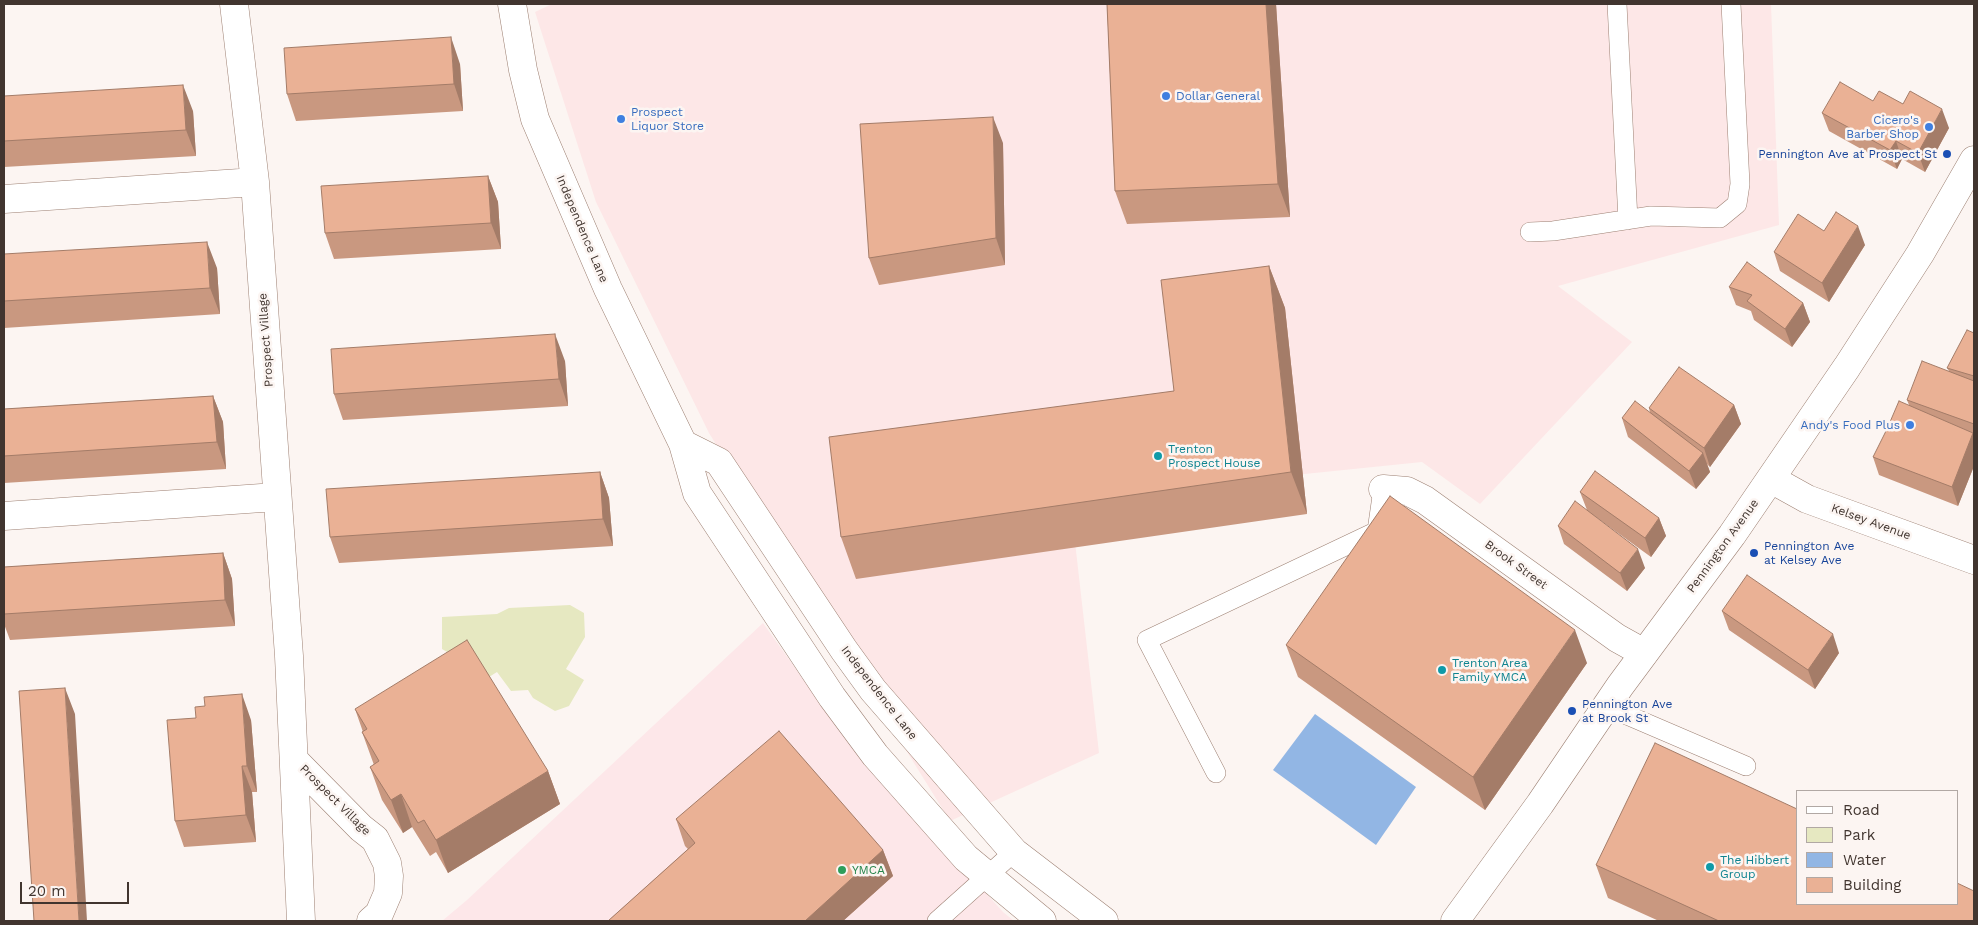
<!DOCTYPE html>
<html>
<head>
<meta charset="utf-8">
<style>
	body { margin:0 }
	#map { position:relative; width:1978px; height:925px; overflow:hidden; background:#fcf5f2; font-family:"Work Sans",sans-serif }
	canvas { display:block }
	.frame { position:absolute; inset:0; border:5px solid #41352f; pointer-events:none }
	.legend { position:absolute; left:1796px; top:790px; width:162px; height:115px; box-sizing:border-box; background:#fcf5f2; border:1px solid #b1a8a4; margin:0; padding:6px 9px; list-style:none; font-size:15px; color:#41352f }
	.legend li { display:flex; align-items:center; gap:10px; height:25px }
	.legend b { width:25px; border:1px solid #b1a8a4 }
	.scale { position:absolute; left:20px; top:882px; width:109px; height:22px; box-sizing:border-box; border:2px solid #41352f; border-top:0; padding-left:6px; font-size:15px; line-height:18px; white-space:nowrap; color:#41352f; -webkit-text-stroke:4px #fcf5f2; paint-order:stroke }
</style>
</head>
<body>
<div id="map">
<canvas width="1978" height="925"></canvas>
<div class="frame"></div>
<ul class="legend">
<li><b style="height:6px;background:#fff"></b>Road</li>
<li><b style="height:14px;background:#e6e8c1"></b>Park</li>
<li><b style="height:14px;background:#92b6e4"></b>Water</li>
<li><b style="height:14px;background:#eab195"></b>Building</li>
</ul>
<div class="scale">20 m</div>
</div>
<script>
const c = document.querySelector('canvas').getContext('2d');
c.lineJoin = 'round';
function fillPath(path, color) { c.fillStyle = color; c.fill(path, 'evenodd'); }
const shape = rows => new Path2D(rows.map(r => 'M' + r).join(''));
function trace(path, color, width, dash) { c.strokeStyle = color; c.lineWidth = width; c.lineCap = dash ? 'butt' : 'round'; c.setLineDash(dash || []); c.stroke(path); }
function label(font, color, halo, rows, align = 'center') {
  c.font = font + ' "Work Sans",sans-serif'; c.lineWidth = 5; c.setLineDash([]); c.textBaseline = 'middle'; c.strokeStyle = halo; c.fillStyle = color; for (const [text, x, y, turn = 0] of rows) {
    c.save(); c.translate(x, y); c.rotate((+turn || 0) * Math.PI / 180); c.textAlign = isNaN(turn) ? turn : align; if (halo) c.strokeText(text, 0, 0); c.fillText(text, 0, 0); c.restore();
  }
}
fillPath(shape([
	[763,623,843,735,1003,912,1014,921,442,921,467,900]
]), '#fde7e9');
fillPath(shape([
	[552,4,1771,4,1779,225,1558,286,1632,342,1480,504,1422,462,1070,498,1099,753,950,821,709,433,596,202,535,12]
]), '#fde7e7');
fillPath(shape([
	[570,605,584,613,585,637,566,669,584,680,569,706,555,711,533,698,528,690,511,691,497,672,489,677,442,649,442,617,497,614,509,608]
]), '#e6e8c1');
fillPath(shape([
	[1315,714,1416,787,1376,845,1273,770]
]), '#92b6e4');
const lane = shape([
	[1617,4,1628,220],
	[1530,232,1553,231,1651,216,1720,218,1737,204,1740,184,1731,4],
	[1606,706,1746,766],
	[1216,773,1147,640,1377,531,1383,489],
	[937,921,1014,852]
]);
const street = shape([
	[234,4,255,182,289,656,301,921],
	[512,4,523,70,535,119,608,289,683,444],
	[4,199,255,182],
	[1771,479,1807,499,1974,560],
	[1383,489,1407,491,1425,500,1617,638,1644,653],
	[4,516,276,497],
	[295,761,361,828,375,839,387,863,389,876,388,893,379,914,371,921],
	[1042,921,966,858,875,755,832,697,697,493,683,444,719,462,844,650,873,690,1014,852,1104,921]
]);
const primary = shape([
	[1455,921,1540,804,1620,686,1732,535,1847,367,1920,254,1974,160]
]);
trace(lane, '#9d8073', 20);
trace(street, '#9d8073', 29);
trace(primary, '#9d8073', 29);
trace(lane, '#fff', 19);
trace(street, '#fff', 28);
trace(primary, '#fff', 28);
fillPath(shape([
	[1107,4,1276,4,1290,217,1127,224,1115,191],
	[460,64,463,111,296,121,287,94],
	[4,96,193,111,196,156,4,167],
	[1873,101,1903,104,1949,128,1925,172,1902,159,1897,169,1829,131,1822,113],
	[1003,143,1005,265,879,285,869,258],
	[488,176,498,202,501,249,334,259,325,233],
	[1824,231,1865,245,1829,302,1780,271,1774,252],
	[4,254,217,268,220,314,4,328],
	[1269,266,1285,308,1307,514,856,579,841,537,1174,391],
	[1729,287,1803,303,1810,322,1792,347,1754,320,1751,311,1736,305],
	[1974,333,1974,466,1958,506,1879,475,1873,457,1909,405,1907,400,1949,371,1947,368],
	[565,361,568,406,343,420,334,394],
	[213,396,223,422,226,469,4,483,4,409],
	[1734,405,1741,424,1710,467,1707,464,1710,472,1696,489,1628,437,1622,418,1650,413,1649,408],
	[600,472,609,498,613,546,339,563,330,537],
	[1580,492,1659,518,1666,536,1651,557,1593,515,1645,568,1627,591,1564,544,1558,526,1587,510],
	[223,553,232,579,235,626,10,640,4,624,4,567],
	[1722,611,1839,653,1815,689,1729,630],
	[1286,645,1587,663,1485,810,1298,677],
	[355,709,548,771,560,804,448,873,436,852,430,856,412,827,403,833,382,800,370,767,374,765,362,732,363,732],
	[251,720,257,792,252,792,256,842,184,847,175,821],
	[676,819,883,850,893,876,843,921,608,921,688,849,685,846],
	[1596,865,1974,921,1659,921,1608,898]
]), '#c99880');
fillPath(shape([
	[1266,4,1276,4,1290,217,1278,184],
	[451,37,460,64,463,111,454,84],
	[183,85,193,111,196,156,186,130],
	[1942,109,1949,128,1925,172,1918,153],
	[993,117,1003,143,1005,265,996,238],
	[1896,141,1902,159,1897,169,1890,150],
	[488,176,498,202,501,249,491,223],
	[1858,226,1865,245,1829,302,1822,283],
	[207,242,217,268,220,314,210,288],
	[1269,266,1285,308,1307,514,1291,472],
	[1803,303,1810,322,1792,347,1785,329],
	[555,334,565,361,568,406,559,379],
	[213,396,223,422,226,469,217,442],
	[1734,405,1741,424,1710,467,1704,448],
	[1973,433,1974,436,1974,466,1958,506,1952,487],
	[1703,453,1710,472,1696,489,1689,471],
	[600,472,609,498,613,546,603,519],
	[1659,518,1666,536,1651,557,1645,538],
	[1638,549,1645,568,1627,591,1620,573],
	[223,553,232,579,235,626,225,600],
	[1575,630,1587,663,1485,810,1473,777],
	[1833,634,1839,653,1815,689,1808,670],
	[65,688,75,714,87,921,79,921],
	[242,694,251,720,257,792,247,766],
	[242,766,252,792,256,842,246,815],
	[548,771,560,804,448,873,436,840],
	[401,794,412,827,403,833,391,800],
	[883,850,893,876,843,921,805,921]
]), '#a47c68');
const building = shape([
	[1107,4,1266,4,1278,184,1115,191,1107,4],
	[451,37,454,84,287,94,284,48,451,37],
	[1840,82,1873,101,1879,91,1903,104,1910,91,1942,109,1918,153,1896,141,1890,150,1822,113,1840,82],
	[183,85,186,130,4,141,4,96,183,85],
	[993,117,996,238,869,258,860,124,993,117],
	[488,176,491,223,325,233,321,186,488,176],
	[1836,212,1858,226,1822,283,1774,252,1798,214,1824,231,1836,212],
	[207,242,210,288,4,301,4,254,207,242],
	[1747,262,1803,303,1785,329,1747,301,1752,295,1729,287,1747,262],
	[1269,266,1291,472,841,537,829,437,1174,391,1161,280,1269,266],
	[1967,330,1974,333,1974,376,1947,368,1967,330],
	[555,334,559,379,334,394,331,349,555,334],
	[1922,361,1974,381,1974,424,1907,400,1922,361],
	[1679,367,1734,405,1704,448,1649,408,1679,367],
	[213,396,217,442,4,456,4,409,213,396],
	[1635,401,1703,453,1689,471,1622,418,1635,401],
	[1899,401,1973,433,1952,487,1873,457,1887,429,1899,401],
	[1595,471,1659,518,1645,538,1580,492,1595,471],
	[600,472,603,519,330,537,326,489,600,472],
	[1390,496,1575,630,1473,777,1286,645,1390,496],
	[1575,501,1638,549,1620,573,1558,526,1575,501],
	[223,553,225,600,4,614,4,567,223,553],
	[1747,575,1833,634,1808,670,1722,611,1747,575],
	[467,640,548,771,436,840,424,820,418,823,401,794,391,800,370,767,379,761,362,732,367,729,355,709,467,640],
	[65,688,79,921,34,921,19,691,65,688],
	[242,694,247,766,242,766,246,815,175,821,167,720,196,718,195,707,205,706,204,697,242,694],
	[779,731,883,850,805,921,608,921,695,843,676,819,779,731],
	[1655,743,1797,809,1797,904,1957,904,1957,883,1974,891,1974,921,1719,921,1596,865,1655,743]
]);
fillPath(building, '#eab195');
trace(building, '#a47c68', 1);
for (const [x, y, r, color] of [
	[1166,96,5,"#3f7fe0"],
	[621,119,5,"#3f7fe0"],
	[1929,127,5,"#3f7fe0"],
	[1947,154,5,"#1a4fb4"],
	[1910,425,5,"#3f7fe0"],
	[1158,456,5,"#0f9aa8"],
	[1754,553,5,"#1a4fb4"],
	[1442,670,5,"#0f9aa8"],
	[1572,711,5,"#1a4fb4"],
	[1710,867,5,"#0f9aa8"],
	[842,870,5,"#2e9e5b"]
]) { const dot = new Path2D(); dot.arc(x, y, r, 0, 2 * Math.PI); c.fillStyle = color; c.fill(dot); trace(dot, '#fcf5f2', 2); }
label('12px', '#366cbe', '#fcf5f2', [
	["Dollar General",1176,96],
	["Prospect",631,112],
	["Liquor Store",631,126],
	["Cicero's",1919,120,"right"],
	["Barber Shop",1919,134,"right"],
	["Andy's Food Plus",1900,425,"right"]
], 'left');
label('12px', '#164399', '#fcf5f2', [
	["Pennington Ave at Prospect St",1937,154,"right"],
	["Pennington Ave",1764,546],
	["at Kelsey Ave",1764,560],
	["Pennington Ave",1582,704],
	["at Brook St",1582,718]
], 'left');
label('12px', '#41352f', '#fcf5f2', [
	["Independence Lane",582,229,67],
	["Prospect Village",266,340,-94],
	["Kelsey Avenue",1871,522,20],
	["Pennington Avenue",1723,546,-54],
	["Brook Street",1516,565,36],
	["Independence Lane",879,693,52],
	["Prospect Village",335,800,45]
]);
label('12px', '#0d838f', '#fcf5f2', [
	["Trenton",1168,449],
	["Prospect House",1168,463],
	["Trenton Area",1452,663],
	["Family YMCA",1452,677],
	["The Hibbert",1720,860],
	["Group",1720,874]
], 'left');
label('12px', '#27864d', '#fcf5f2', [
	["YMCA",852,870]
], 'left');
</script>
</body>
</html>
